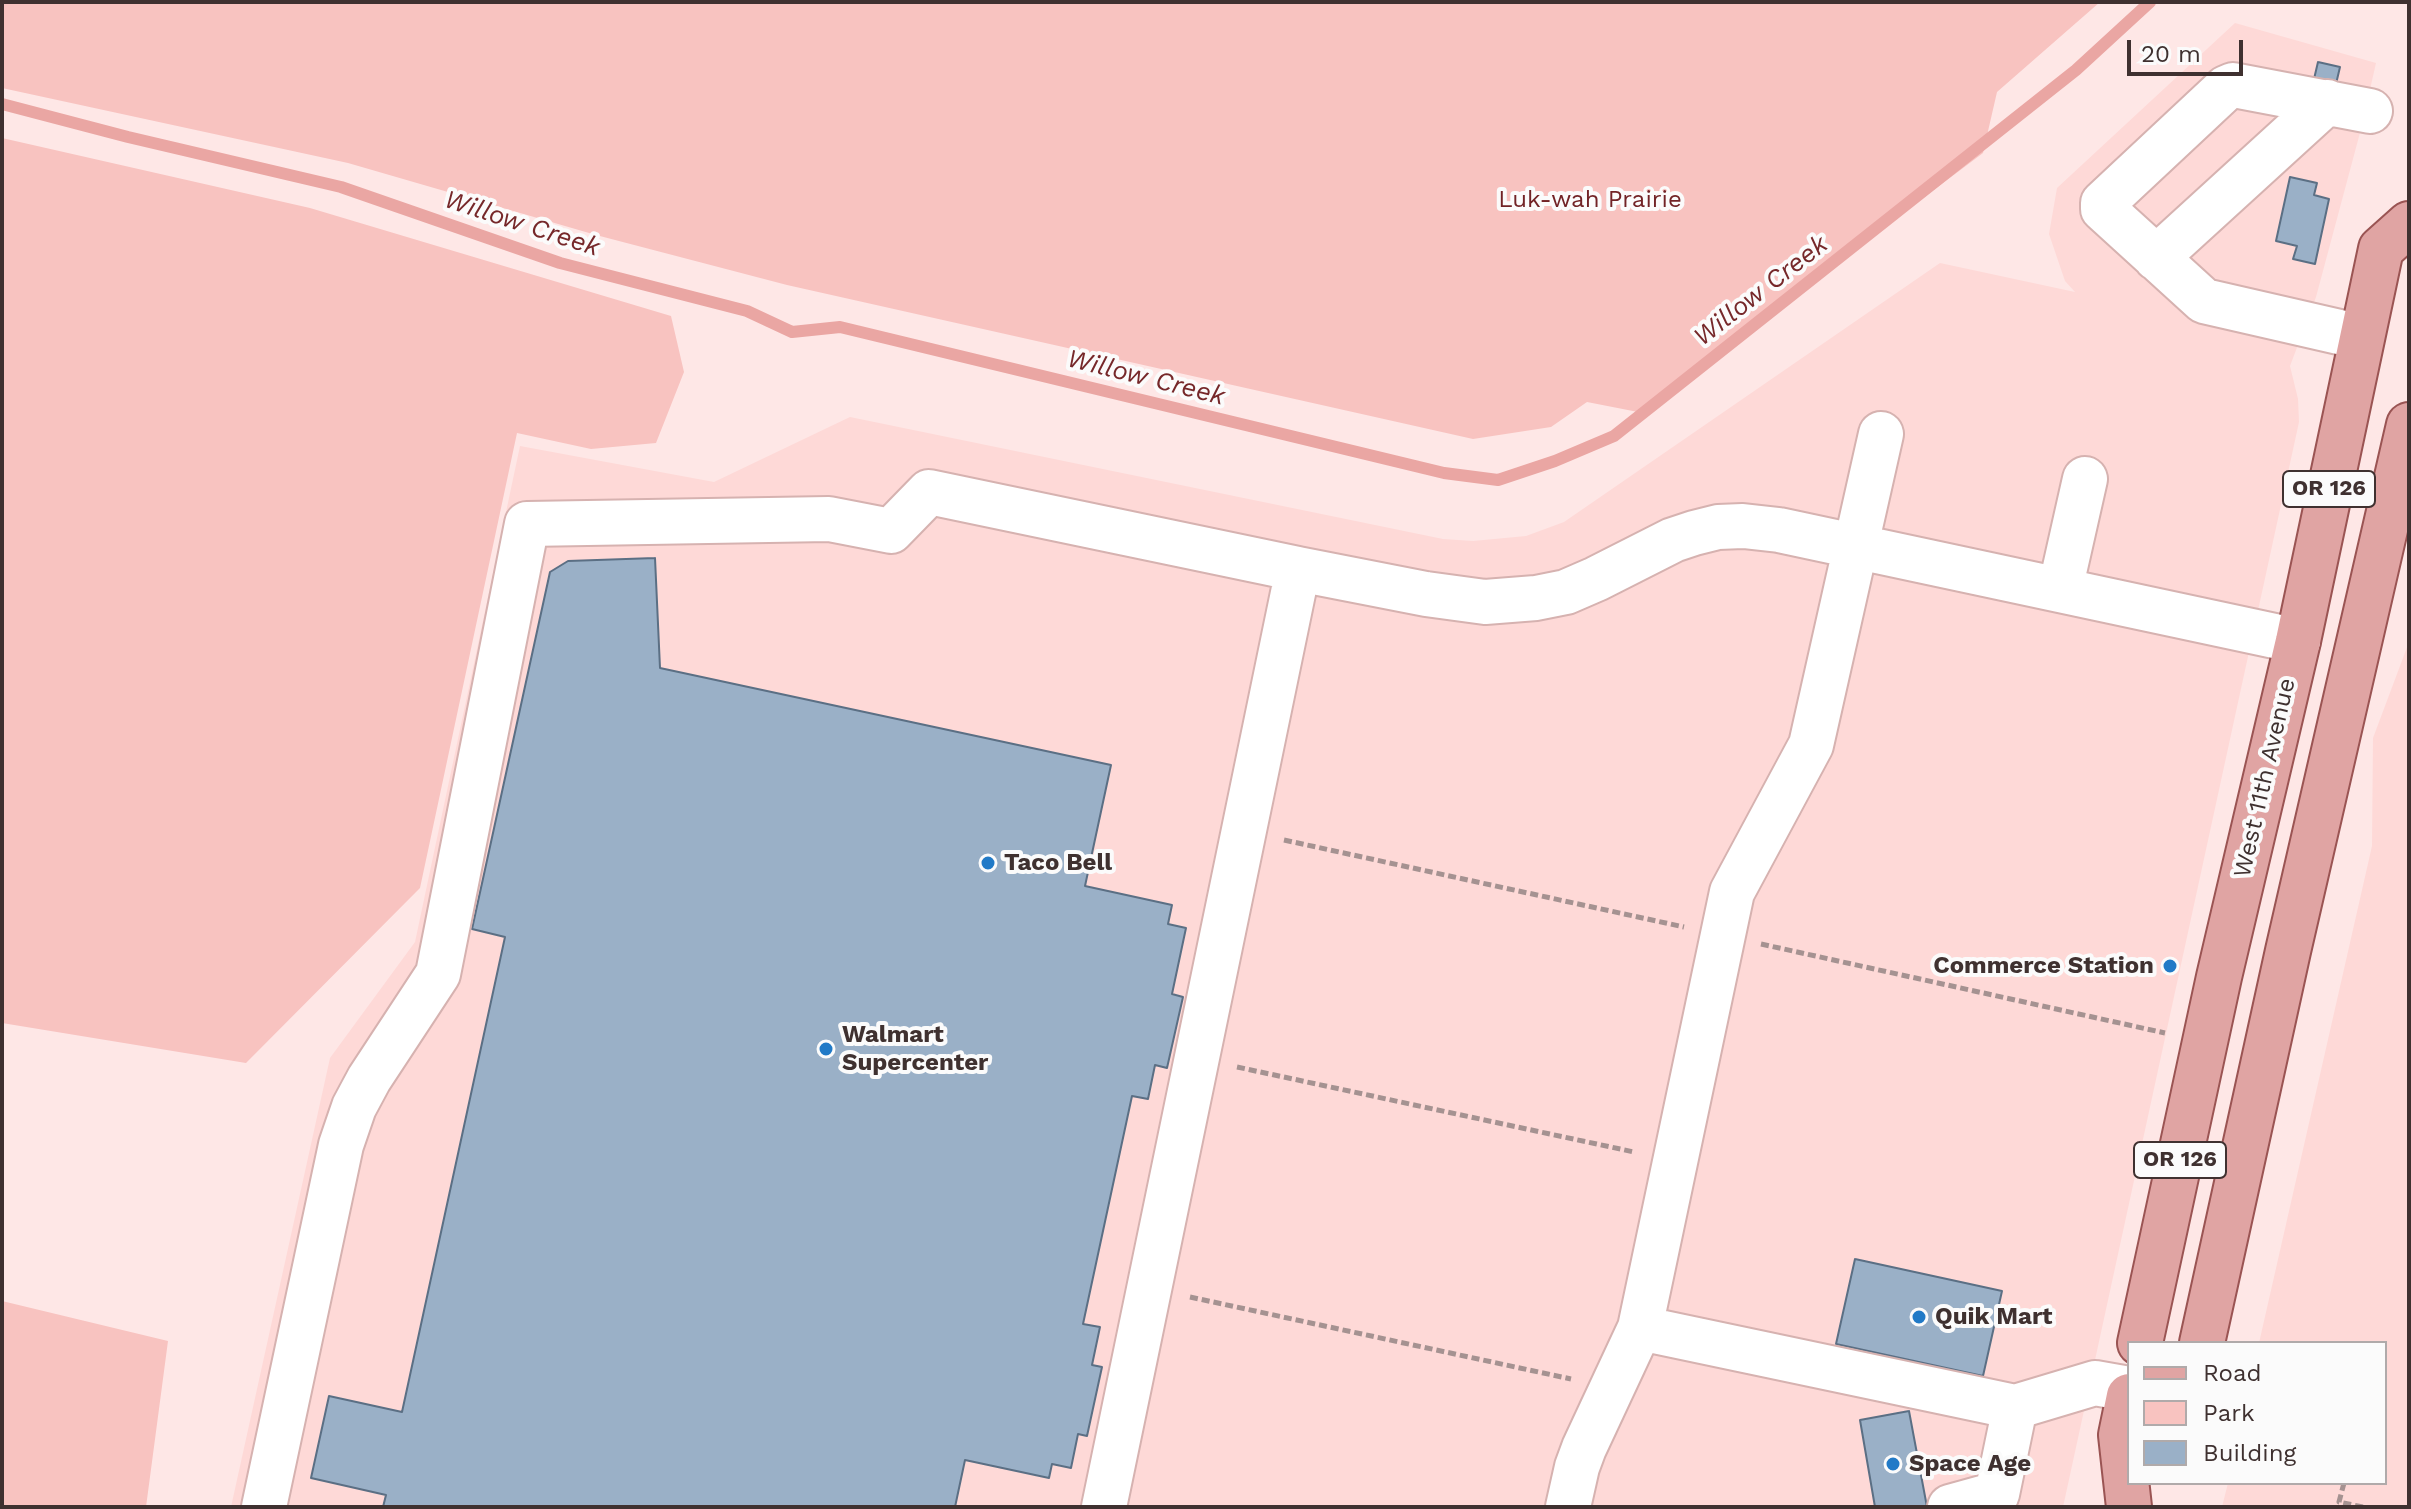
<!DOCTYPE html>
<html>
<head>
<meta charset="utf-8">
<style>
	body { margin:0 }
	#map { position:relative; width:2411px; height:1509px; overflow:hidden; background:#fee7e6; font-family:"Work Sans",sans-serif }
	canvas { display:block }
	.frame { position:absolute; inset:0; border:4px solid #3f3130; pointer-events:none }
	.legend { position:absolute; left:2127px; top:1341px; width:260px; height:144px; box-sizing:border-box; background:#fbfbfb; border:2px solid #b0aaaa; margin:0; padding:10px 14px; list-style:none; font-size:24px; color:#3f3130 }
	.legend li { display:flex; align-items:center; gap:16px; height:40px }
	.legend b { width:40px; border:2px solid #b0aaaa }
	.scale { position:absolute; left:2127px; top:40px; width:116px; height:36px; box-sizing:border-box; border:4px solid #3f3130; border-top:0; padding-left:10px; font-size:24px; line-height:28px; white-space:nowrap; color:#3f3130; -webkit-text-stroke:6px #fbfbfb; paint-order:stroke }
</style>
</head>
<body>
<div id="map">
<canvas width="2411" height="1509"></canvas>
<div class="frame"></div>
<ul class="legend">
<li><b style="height:10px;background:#e0a4a3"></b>Road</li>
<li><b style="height:22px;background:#f8c3c0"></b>Park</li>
<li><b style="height:22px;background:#9ab0c7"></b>Building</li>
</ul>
<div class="scale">20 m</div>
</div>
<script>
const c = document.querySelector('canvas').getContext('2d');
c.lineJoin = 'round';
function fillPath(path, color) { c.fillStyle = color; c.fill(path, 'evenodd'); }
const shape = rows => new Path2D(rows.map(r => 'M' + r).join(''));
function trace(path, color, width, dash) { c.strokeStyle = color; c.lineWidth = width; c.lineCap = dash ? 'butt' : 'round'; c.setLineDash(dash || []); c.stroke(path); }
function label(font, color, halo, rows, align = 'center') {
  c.font = font + ' "Work Sans",sans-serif'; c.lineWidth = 8; c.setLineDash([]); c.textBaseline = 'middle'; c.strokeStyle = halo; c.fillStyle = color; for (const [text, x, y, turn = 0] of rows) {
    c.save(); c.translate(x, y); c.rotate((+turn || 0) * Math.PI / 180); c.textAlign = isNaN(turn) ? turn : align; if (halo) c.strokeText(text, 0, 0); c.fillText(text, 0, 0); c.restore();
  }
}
fillPath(shape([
	[2235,23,2376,63,2361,129,2316,297,2290,366,2298,399,2299,422,2063,1507,231,1507,330,1058,415,942,520,446,714,482,850,417,1443,539,1473,541,1526,536,1564,522,1940,263,2075,292,2065,281,2049,234,2057,188],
	[2409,642,2409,1507,2222,1507,2228,1483,2385,1483,2385,1343,2259,1343,2372,846,2373,738]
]), '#fed9d7');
fillPath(shape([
	[2,2,2100,2,1997,92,1983,153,1638,412,1587,402,1551,427,1473,439,787,285,596,235,348,163,2,88],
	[2,138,310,208,671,316,684,372,656,443,591,449,517,433,420,888,246,1063,2,1023],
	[2,1301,168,1341,146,1507,2,1507]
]), '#f8c3c0');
trace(shape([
	[2,104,128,137,341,187,560,263,747,311,792,332,840,327,1444,473,1498,480,1555,461,1614,436,2076,70,2150,2]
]), '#eaa6a3', 12);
const building = shape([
	[2318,62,2340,67,2336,84,2314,79,2318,62],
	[2290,177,2317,183,2314,195,2329,199,2315,264,2293,259,2297,246,2276,241,2290,177],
	[655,558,660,668,1111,765,1085,886,1172,905,1168,924,1186,928,1172,994,1183,997,1167,1068,1155,1065,1148,1099,1132,1096,1083,1324,1100,1327,1092,1365,1102,1367,1087,1436,1078,1434,1071,1468,1052,1464,1049,1478,965,1460,955,1507,383,1507,386,1495,311,1478,329,1396,402,1412,505,937,472,929,550,572,568,561,655,558],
	[1855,1259,2002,1291,1983,1376,1836,1344,1855,1259],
	[1909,1411,1927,1507,1875,1507,1860,1420,1909,1411]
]);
fillPath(building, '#9ab0c7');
trace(building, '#5b6f84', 2);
const minor = shape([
	[2156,258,2327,102],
	[2361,337,2204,301,2103,209,2103,203,2226,88,2233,85,2370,111],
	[2060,590,2085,479],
	[1640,1328,2015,1407,1997,1494,1950,1507],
	[2015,1407,2095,1383,2129,1389],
	[264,1507,341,1145,354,1107,369,1079,438,974,527,524,829,519,891,531,929,492,1298,569],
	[1104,1507,1298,569,1426,594,1485,602,1536,598,1566,592,1596,579,1673,540,1694,533,1718,527,1743,526,1779,530,2298,641],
	[1568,1507,1577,1467,1584,1448,1640,1328,1732,892,1811,745,1881,434]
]);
const major = shape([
	[2140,1343,2219,977,2298,641,2381,249,2409,224],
	[2202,1343,2288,951,2409,425],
	[2129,1507,2121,1435,2129,1396]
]);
trace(minor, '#d6b2b0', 48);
trace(major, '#9a5453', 48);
trace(shape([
	[1284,840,1684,927],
	[1761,944,2165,1033],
	[1237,1067,1634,1152],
	[1190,1297,1571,1379],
	[2344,1483,2339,1502,2363,1507]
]), '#a59291', 5, [8, 4]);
trace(minor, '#fff', 44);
trace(major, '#e0a4a3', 44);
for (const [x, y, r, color] of [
	[988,863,8,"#217ac7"],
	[2170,966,8,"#217ac7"],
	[826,1049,8,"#217ac7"],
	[1919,1317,8,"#217ac7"],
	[1893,1464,8,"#217ac7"]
]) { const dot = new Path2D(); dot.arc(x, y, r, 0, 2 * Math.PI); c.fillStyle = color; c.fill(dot); trace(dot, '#fbfbfb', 3); }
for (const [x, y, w] of [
	[2329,489,92],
	[2180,1160,92]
]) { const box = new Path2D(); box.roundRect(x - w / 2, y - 18, w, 36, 6); c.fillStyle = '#fbfbfb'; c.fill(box); trace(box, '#3f3130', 2); }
label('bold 22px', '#3f3130', null, [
	["OR 126",2329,489],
	["OR 126",2180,1160]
]);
label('24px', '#722326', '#fbfbfb', [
	["Luk-wah Prairie",1590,200]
]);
label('24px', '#3f3130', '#fbfbfb', [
	["West 11th Avenue",2265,778,-77]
]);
label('bold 24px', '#3f3130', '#fbfbfb', [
	["Taco Bell",1004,863],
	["Commerce Station",2154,966,"right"],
	["Walmart",842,1035],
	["Supercenter",842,1063],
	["Quik Mart",1935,1317],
	["Space Age",1909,1464]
], 'left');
label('italic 26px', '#76282a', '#fbfbfb', [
	["Willow Creek",522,224,18],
	["Willow Creek",1761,291,-38],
	["Willow Creek",1146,378,14]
]);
</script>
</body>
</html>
